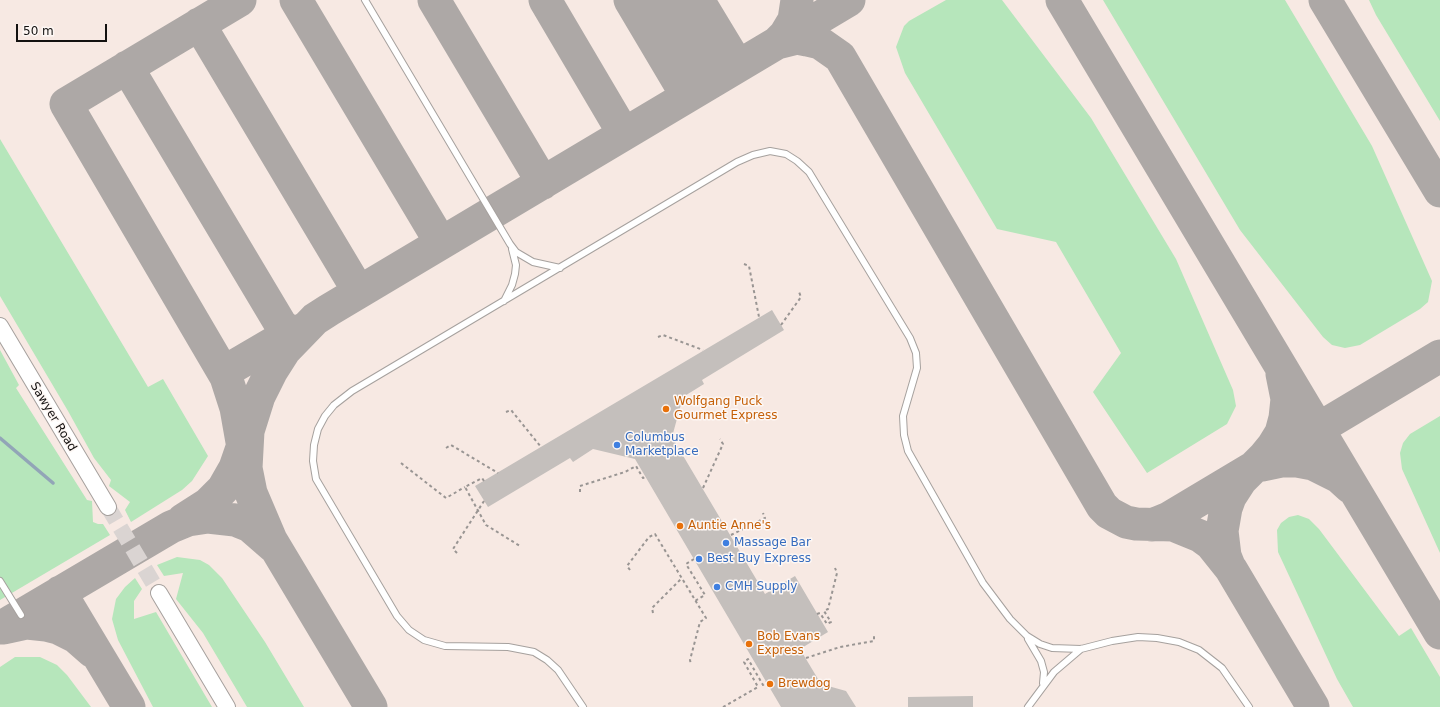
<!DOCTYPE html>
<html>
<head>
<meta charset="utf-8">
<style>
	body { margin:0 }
	#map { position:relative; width:1440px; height:707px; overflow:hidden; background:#fdf7f4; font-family:"DejaVu Sans",sans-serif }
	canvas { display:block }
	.scale { position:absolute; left:16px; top:24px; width:91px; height:18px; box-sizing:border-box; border:2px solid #131110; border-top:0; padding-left:5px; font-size:12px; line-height:14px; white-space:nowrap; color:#131110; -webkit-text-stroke:3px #fdf7f4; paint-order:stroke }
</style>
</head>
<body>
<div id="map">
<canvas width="1440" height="707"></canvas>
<div class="scale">50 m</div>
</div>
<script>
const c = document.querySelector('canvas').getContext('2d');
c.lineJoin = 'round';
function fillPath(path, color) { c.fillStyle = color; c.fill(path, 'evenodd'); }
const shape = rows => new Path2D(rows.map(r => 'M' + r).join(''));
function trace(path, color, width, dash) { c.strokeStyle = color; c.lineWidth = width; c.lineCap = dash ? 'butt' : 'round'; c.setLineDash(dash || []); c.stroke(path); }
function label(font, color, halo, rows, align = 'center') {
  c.font = font + ' "DejaVu Sans",sans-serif'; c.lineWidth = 3; c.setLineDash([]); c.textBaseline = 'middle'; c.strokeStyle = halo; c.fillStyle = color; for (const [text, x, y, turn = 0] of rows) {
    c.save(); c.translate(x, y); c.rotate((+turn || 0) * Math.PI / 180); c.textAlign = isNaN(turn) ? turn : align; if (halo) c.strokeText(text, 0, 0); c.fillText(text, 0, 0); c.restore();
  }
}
fillPath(shape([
	[0,0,1440,0,1440,707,0,707]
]), '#f7e9e3');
fillPath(shape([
	[946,0,1002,0,1091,118,1176,259,1233,390,1236,406,1227,424,1147,473,1093,392,1121,353,1056,242,997,229,905,73,896,47,904,26,909,21],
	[1103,0,1285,0,1372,146,1432,281,1428,302,1420,309,1360,345,1345,348,1332,345,1323,337,1240,230],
	[1369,0,1440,0,1440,121,1376,15],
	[0,139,148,387,163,379,208,456,192,481,182,490,131,522,125,510,130,502,109,486,111,480,94,458,68,411,0,296],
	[0,350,19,385,16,388,87,500,92,501,93,522,98,524,103,524,110,535,0,600],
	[1440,416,1440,553,1402,469,1400,453,1403,443,1410,434],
	[1298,515,1309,519,1319,529,1399,636,1411,628,1440,677,1440,707,1353,707,1337,679,1278,552,1277,530,1281,523,1289,517],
	[177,557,200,560,209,565,222,578,265,642,304,707,247,707,203,633,176,599,183,573,164,576,157,565],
	[135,578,142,589,134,601,134,619,156,612,212,707,153,707,118,640,112,619,116,599,125,587],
	[15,657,40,657,57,665,67,675,91,707,0,707,0,667]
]), '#b6e6bb');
trace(shape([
	[0,438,53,483]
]), '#92a5b7', 3.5);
trace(shape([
	[240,0,66,104,226,377,236,408,242,442],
	[296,0,441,243],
	[434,0,543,183],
	[545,0,624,134],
	[630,0,687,96],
	[664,0,712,81],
	[698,0,738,66],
	[1062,0,1440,633],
	[1325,0,1440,191],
	[199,24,359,292],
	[777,43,797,38,807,40,820,43,840,57,1102,506,1109,513,1126,522,1136,524,1173,525,1200,536,1211,544,1231,569,1313,707],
	[777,43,785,35,794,20,797,0],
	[127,67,287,335],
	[224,372,294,331],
	[1262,465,1281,461,1297,461,1313,464,1339,477,1350,487],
	[183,520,208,504,223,489,235,468,244,442],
	[1152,525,1169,518,1440,356],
	[1229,566,1225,556,1222,531,1226,508,1230,497,1241,480,1264,457,1273,446,1281,433,1285,418,1287,399,1282,374],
	[60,592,129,707],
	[0,628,171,527,188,520,208,517,235,520,250,526,273,546],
	[4,628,27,623,46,625,58,628,76,637,92,651],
	[371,707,271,540,251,493,246,468,248,431,259,396,271,372,285,350,315,319,329,310,849,0]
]), '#ada8a6', 33);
fillPath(shape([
	[772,310,784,330,702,380,704,384,683,397,672,437,765,594,795,576,828,632,800,649,821,684,846,691,856,707,781,707,635,459,593,449,573,462,570,458,488,507,475,486],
	[973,696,973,707,908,707,908,697]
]), '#c4bfbc');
trace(shape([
	[108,507,159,593]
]), '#dad4d2', 16, [16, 8]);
const service = shape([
	[365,0,510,244,516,252,533,262,560,268],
	[504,301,512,285,515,274,516,265,512,249],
	[0,581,21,615],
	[1028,639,1041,661,1044,672,1043,683],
	[583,707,558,670,547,660,534,652,508,647,445,646,424,640,409,630,397,616,316,479,313,461,314,445,318,429,325,416,334,405,352,391,737,162,753,155,770,151,786,154,797,161,809,172,910,338,916,353,917,368,903,416,904,435,908,451,983,583,1010,619,1027,636,1040,644,1052,648,1081,649,1112,641,1138,637,1157,638,1179,642,1199,650,1222,668,1249,707],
	[1028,707,1054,672,1081,649]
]);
const tertiary = shape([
	[0,326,108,507],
	[159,593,227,707]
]);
trace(service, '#a6a19e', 8);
trace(tertiary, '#a6a19e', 18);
trace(shape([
	[744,264,749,266,759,317],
	[781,325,801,297,799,292],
	[658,337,663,335,703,350],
	[506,412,511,410,541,447],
	[446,448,451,445,498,473],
	[401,463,446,498,465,487],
	[484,481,482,478,465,487,486,525,520,546],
	[703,488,723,444,720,439],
	[580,492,580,486,625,472,636,466,643,478,645,477],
	[731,535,765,518,763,513],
	[694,559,686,564,705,595,695,601],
	[630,570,627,566,649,537,655,534,706,618,700,622,690,660,691,665],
	[653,613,652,608,681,579],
	[817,614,820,613,827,624,831,622,824,611,828,609,837,573,835,568],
	[806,658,840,647,874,641,874,636],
	[723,707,758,687,744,662,748,659,763,685,766,682]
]), '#999593', 2, [3, 3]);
trace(service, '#fff', 6);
trace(tertiary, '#fff', 16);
trace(shape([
	[457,553,453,549,484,501]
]), '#999593', 2, [3, 3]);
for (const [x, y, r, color] of [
	[666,409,4,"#e8710a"],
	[617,445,4,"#3f7fe0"],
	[680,526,4,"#e8710a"],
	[726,543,4,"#3f7fe0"],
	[699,559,4,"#3f7fe0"],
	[717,587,4,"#3f7fe0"],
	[749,644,4,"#e8710a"],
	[770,684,4,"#e8710a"]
]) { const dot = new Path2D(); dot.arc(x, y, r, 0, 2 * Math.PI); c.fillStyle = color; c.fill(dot); trace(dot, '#fdf7f4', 1.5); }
label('12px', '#c56008', '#fdf7f4', [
	["Wolfgang Puck",674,402],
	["Gourmet Express",674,416],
	["Auntie Anne's",688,526],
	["Bob Evans",757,637],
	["Express",757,651],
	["Brewdog",778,684]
], 'left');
label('12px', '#131110', '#fdf7f4', [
	["Sawyer Road",53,417,59]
]);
label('12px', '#366cbe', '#fdf7f4', [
	["Columbus",625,438],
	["Marketplace",625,452],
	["Massage Bar",734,543],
	["Best Buy Express",707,559],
	["CMH Supply",725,587]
], 'left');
</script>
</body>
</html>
